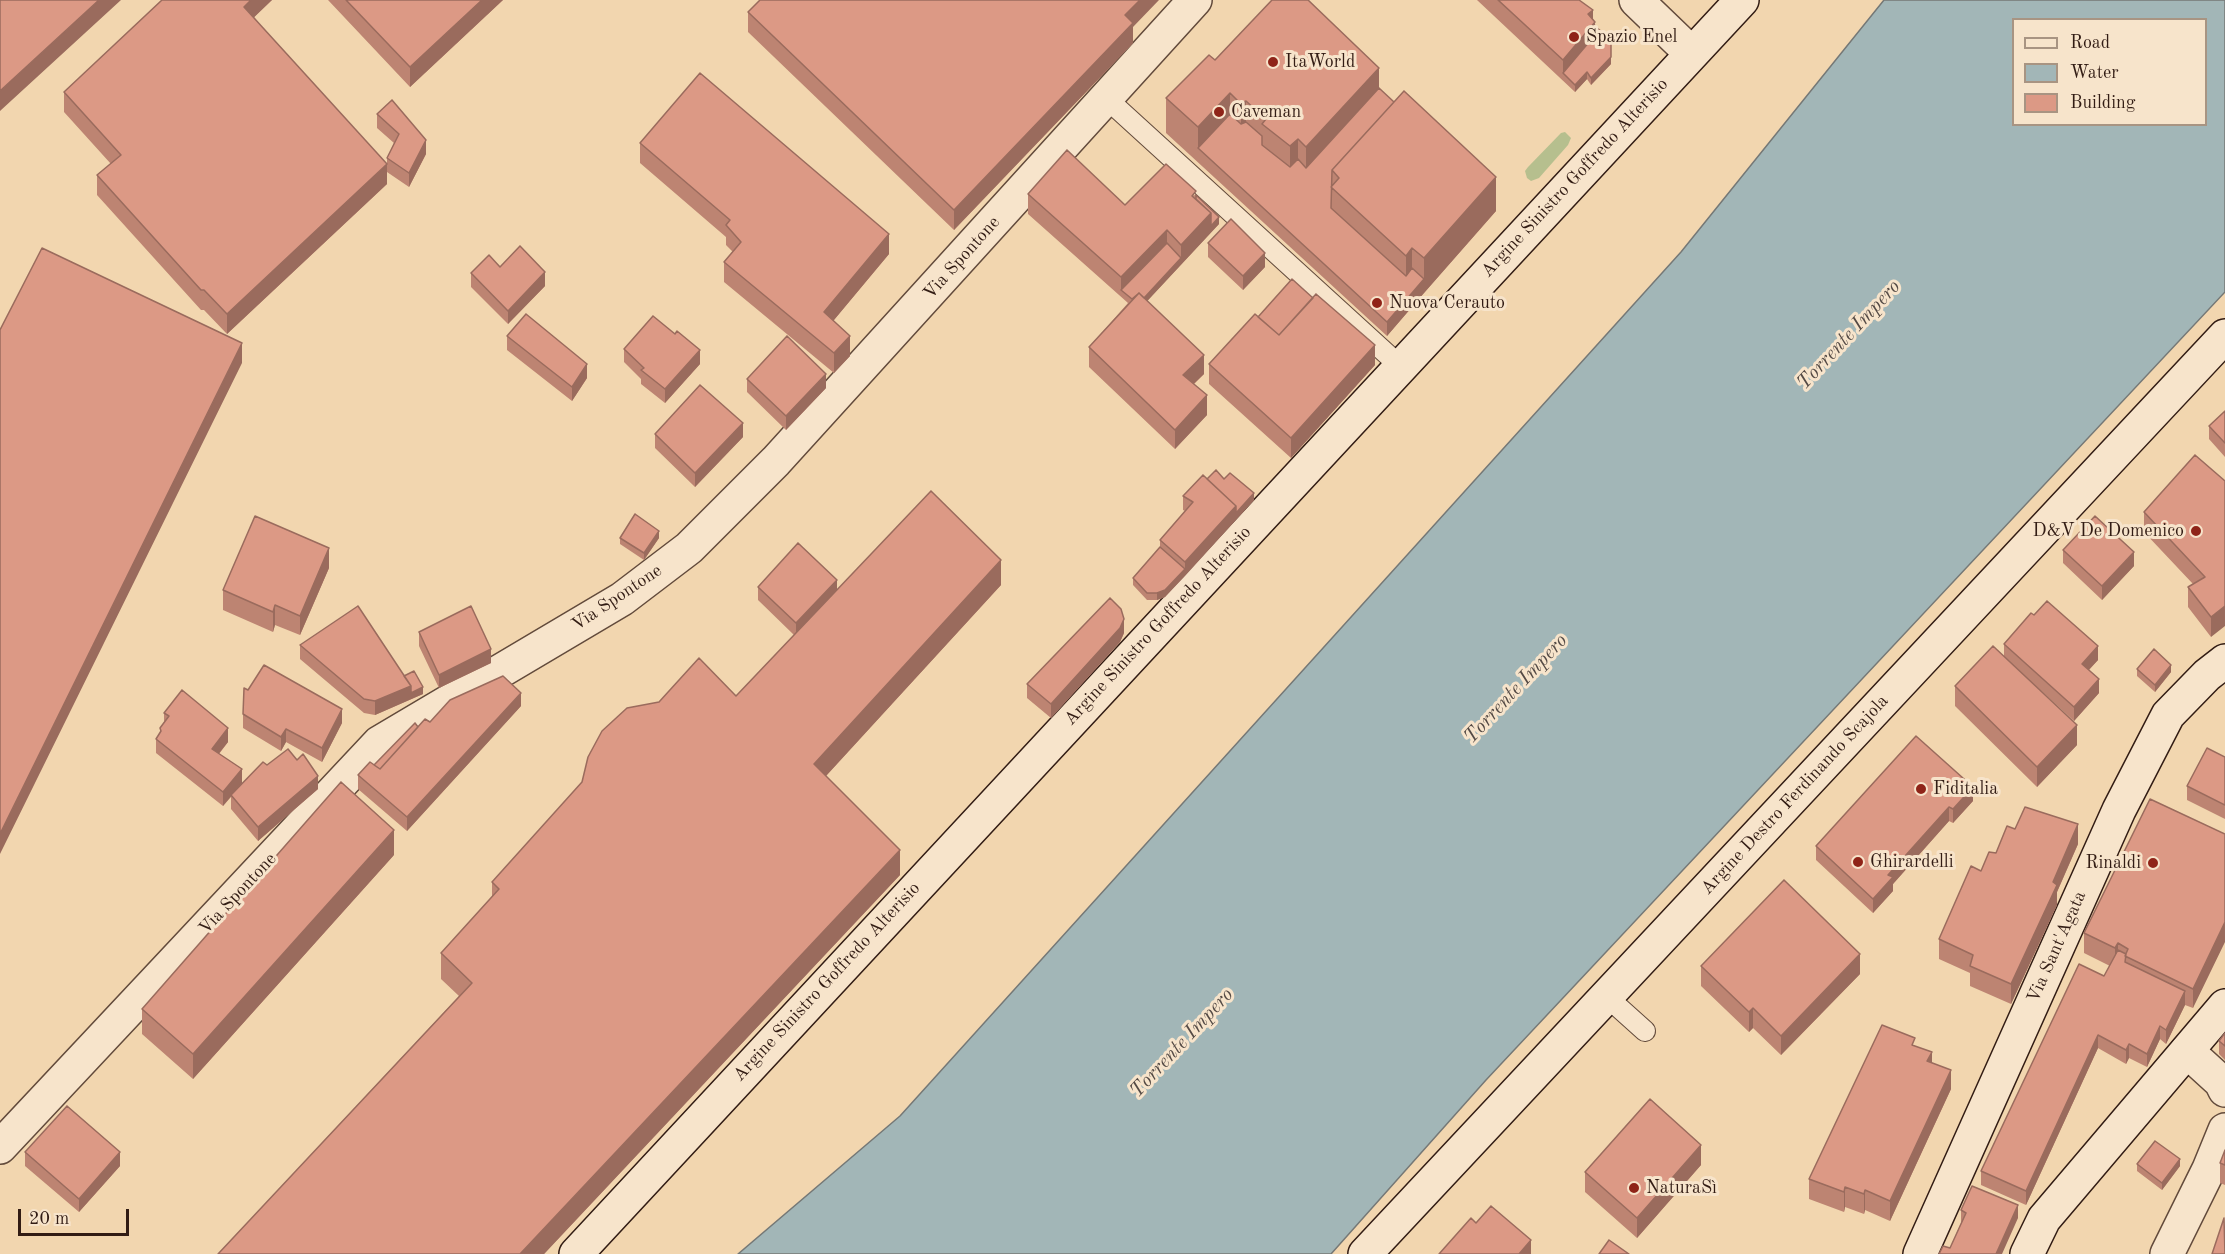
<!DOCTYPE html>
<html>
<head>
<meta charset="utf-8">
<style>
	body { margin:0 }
	#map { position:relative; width:2225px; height:1254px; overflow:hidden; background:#f2d6af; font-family:"Old Standard TT",serif }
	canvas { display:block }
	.legend { position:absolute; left:2012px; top:18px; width:195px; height:108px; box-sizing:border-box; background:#f7e4cb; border:2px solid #a89482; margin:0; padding:8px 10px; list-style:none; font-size:18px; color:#321c14 }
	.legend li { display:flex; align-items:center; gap:12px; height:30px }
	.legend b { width:30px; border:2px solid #a89482 }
	.scale { position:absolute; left:18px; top:1209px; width:111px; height:27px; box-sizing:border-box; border:3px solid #321c14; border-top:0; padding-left:8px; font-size:18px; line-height:21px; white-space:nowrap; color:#321c14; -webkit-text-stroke:4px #f7e4cb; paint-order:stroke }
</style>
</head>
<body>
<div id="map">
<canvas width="2225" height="1254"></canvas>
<ul class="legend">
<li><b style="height:8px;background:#f7e4cb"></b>Road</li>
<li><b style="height:16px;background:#a2b6b7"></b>Water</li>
<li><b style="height:16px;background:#dc9985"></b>Building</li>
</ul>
<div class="scale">20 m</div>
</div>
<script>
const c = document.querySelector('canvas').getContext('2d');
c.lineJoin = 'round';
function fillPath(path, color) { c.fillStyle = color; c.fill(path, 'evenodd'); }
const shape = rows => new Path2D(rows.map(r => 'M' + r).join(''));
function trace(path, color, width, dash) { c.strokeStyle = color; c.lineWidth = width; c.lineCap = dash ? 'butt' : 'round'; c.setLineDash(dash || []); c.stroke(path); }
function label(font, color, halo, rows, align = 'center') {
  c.font = font + ' "Old Standard TT",serif'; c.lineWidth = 6; c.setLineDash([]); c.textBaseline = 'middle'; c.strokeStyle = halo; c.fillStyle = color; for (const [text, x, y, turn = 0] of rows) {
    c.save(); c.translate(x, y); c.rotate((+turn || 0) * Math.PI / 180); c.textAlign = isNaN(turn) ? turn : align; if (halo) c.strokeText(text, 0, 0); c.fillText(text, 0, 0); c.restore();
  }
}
fillPath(shape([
	[1565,132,1571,138,1568,145,1539,178,1531,181,1527,178,1525,171,1528,167,1561,133]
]), '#b6bf8e');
const water = shape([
	[1884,0,2225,0,2225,292,1486,1080,1331,1254,738,1254,900,1116,1681,252,1884,0],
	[2014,20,2206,20,2206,124,2014,124,2014,20]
]);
fillPath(water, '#a2b6b7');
trace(water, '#757876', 1.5);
const lane = shape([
	[1106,98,1400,366],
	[1606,996,1645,1031]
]);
const street = shape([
	[1636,0,1691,53],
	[2187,1051,2221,1082,2225,1090],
	[0,1147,379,743,622,599,689,548,776,461,1195,0],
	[2167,1254,2209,1169,2225,1130]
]);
const secondary = shape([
	[576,1254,1742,0],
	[1365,1254,2225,336],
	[1920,1254,2119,810,2168,715,2207,675,2225,661],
	[2027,1254,2044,1219,2225,1006]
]);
trace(lane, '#624a3b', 22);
trace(street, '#624a3b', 36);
trace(secondary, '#321c14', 36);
trace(lane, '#f7e4cb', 20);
trace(street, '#f7e4cb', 33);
trace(secondary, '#f7e4cb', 33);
fillPath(shape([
	[162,0,272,0,254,17,387,184,227,334,204,310,201,310,97,195,97,175,111,164,64,112,64,92],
	[328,0,503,0,410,87],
	[1477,0,1579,0,1593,19,1611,64,1591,85,1587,79,1575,92],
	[748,12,1133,27,1133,43,954,230,748,32],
	[1215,60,1379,88,1496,211,1424,293,1387,336,1166,133,1166,98],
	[377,114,426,154,409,187,387,172,387,158,394,143,377,128],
	[640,143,889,254,833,321,850,356,834,373,724,282,724,262,733,252,726,245,726,237,640,163],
	[1028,194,1125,205,1196,195,1219,224,1147,301,1204,374,1194,384,1207,415,1175,449,1089,367,1089,347,1128,303,1028,214],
	[1208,243,1265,267,1243,290,1208,257],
	[500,267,545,286,508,324,471,287,471,273],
	[1258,317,1375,365,1291,458,1209,384,1209,364],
	[675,334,700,364,665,403,641,384,641,379,624,362,624,349],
	[507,336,587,378,572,401,507,350],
	[747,379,826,388,786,430,747,392],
	[2225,411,2225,457,2209,439,2209,426],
	[655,434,743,437,695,487,655,448],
	[1224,479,1254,500,1165,597,1157,600,1147,600,1133,585,1133,578,1160,547,1160,540,1185,511,1183,510,1183,496],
	[2225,481,2211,637,2188,607,2188,587,2193,584,2144,532,2144,512],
	[620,538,659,538,644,560,620,544],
	[2063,550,2134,566,2102,600,2063,563],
	[329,568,300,635,275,625,273,632,223,610,223,590],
	[1001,585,826,776,900,875,544,1254,218,1254,459,996,441,979,441,953,492,897,492,882,736,696,794,635,758,600,758,587,837,590],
	[419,632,491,663,439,688,419,646],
	[1124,633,1120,642,1051,718,1027,698,1027,684],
	[2004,644,2098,660,2089,670,2099,693,2074,721,2037,687,2077,745,2037,787,1955,706,1955,686,2004,656],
	[300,645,404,676,423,694,375,715,364,713,300,659],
	[2137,669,2171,672,2155,692,2137,676],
	[248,690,342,723,322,762,286,742,281,751,243,728,243,714],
	[521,706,407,831,358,789,358,775,374,765,418,727,430,722],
	[164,713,228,742,219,754,242,783,267,765,318,789,258,841,231,809,231,797,223,806,156,753,156,739,160,734,160,728,164,722],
	[1916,736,1973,801,1953,823,1949,821,1893,884,1893,891,1873,913,1816,860,1816,846],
	[2225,757,2225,819,2187,800,2187,786],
	[2015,829,2078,844,2057,892,2057,905,2011,1004,1970,986,1970,973,1939,959,1939,939,1981,871,1996,853],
	[2225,834,2193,1008,2185,1005,2166,1044,2160,1039,2147,1067,2129,1058,2126,1064,2098,1048,2026,1205,1981,1185,1981,1171,2104,976,2110,966,2084,953,2084,933],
	[394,855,193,1079,142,1034,142,1009],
	[1701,966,1860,974,1781,1055,1753,1028,1749,1032,1701,986],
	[2225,1033,2225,1060,2219,1054,2219,1041],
	[1915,1046,1932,1063,1951,1089,1890,1221,1865,1210,1864,1214,1845,1207,1844,1212,1809,1199,1809,1179],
	[2225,1150,2225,1185,2220,1183,2220,1163],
	[25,1152,120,1166,79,1212,25,1166],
	[2137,1164,2180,1166,2162,1190,2137,1171],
	[1701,1165,1637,1238,1585,1192,1585,1172],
	[1961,1210,2018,1218,1950,1248,1961,1223]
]), '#bd8472');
fillPath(shape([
	[99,0,121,0,0,111,0,91],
	[251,0,272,0,244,27,244,7],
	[482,0,503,0,410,87,410,67],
	[1140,0,1159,0,1133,27,1133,43,954,230,954,210,1125,15],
	[1593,10,1593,25,1595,22,1595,41,1563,73,1563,80,1563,60,1588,14],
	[1611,40,1611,64,1591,85,1591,78],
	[1379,68,1379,102,1306,181,1306,147],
	[1587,72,1587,79,1575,92,1575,85],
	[1230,93,1230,127,1198,148,1198,127],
	[1246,101,1246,135,1241,138,1241,104],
	[1298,139,1298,173,1290,181,1290,146],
	[426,140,426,154,409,187,409,173],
	[387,164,387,184,227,334,227,314],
	[1496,177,1496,211,1424,293,1424,258],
	[1211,213,1219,217,1219,224,1138,311,1138,304,1181,258,1181,245],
	[1167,230,1167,250,1121,290,1121,277],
	[889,234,889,254,824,332,824,312],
	[1412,248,1412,282,1406,290,1406,256],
	[1265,253,1265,267,1243,290,1243,276],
	[545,272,545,286,508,324,508,311],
	[1424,279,1424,293,1387,336,1387,322],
	[850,336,850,356,834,373,834,353],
	[242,343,242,363,0,854,0,834],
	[1375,345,1375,365,1291,458,1291,438],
	[700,350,700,364,665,403,665,389],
	[1204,355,1204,374,1183,394,1183,375],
	[587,364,587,378,572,401,572,387],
	[826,374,826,388,786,430,786,416],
	[1207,395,1207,415,1175,449,1175,430],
	[743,423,743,437,695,487,695,473],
	[1254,493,1254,500,1185,576,1185,562,1236,506],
	[659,531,659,538,644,560,644,553],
	[329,548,329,568,300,635,300,616],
	[2134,552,2134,566,2102,600,2102,586],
	[1001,560,1001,585,814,789,814,764],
	[1185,569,1185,576,1165,597,1157,600,1157,593],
	[837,580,837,594,796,636,796,623],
	[275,605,275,625,273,632,273,612],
	[2225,606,2225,626,2211,637,2211,617],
	[1124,619,1124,633,1120,642,1051,718,1051,704],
	[2098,646,2098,660,2082,677,2082,664],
	[491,649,491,663,439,688,439,675],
	[2171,665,2171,672,2155,692,2155,685],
	[2099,679,2099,693,2074,721,2074,707],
	[411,686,423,687,423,694,375,715,375,701],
	[521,693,521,706,407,831,407,817],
	[342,709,342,723,322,762,322,748],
	[2077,725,2077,745,2037,787,2037,767],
	[228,728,228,742,212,762,212,749],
	[286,729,286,742,281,751,281,737],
	[242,769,242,783,223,806,223,792],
	[318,776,318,789,258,841,258,827],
	[1973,787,1973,801,1953,823,1953,809],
	[1949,807,1949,821,1893,884,1893,891,1873,913,1873,899,1888,875],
	[2078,824,2078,844,2057,892,2057,905,2011,1004,2011,984,2053,882],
	[394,830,394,855,193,1079,193,1054],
	[900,850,900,875,544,1254,520,1254],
	[2225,922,2225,942,2193,1008,2193,989],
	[2118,943,2118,963,2115,968,2115,948],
	[1860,954,1860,974,1781,1055,1781,1036],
	[2185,991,2185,1005,2166,1044,2166,1030],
	[1753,1008,1753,1028,1749,1032,1749,1012],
	[2160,1026,2160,1039,2147,1067,2147,1054],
	[2098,1035,2098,1048,2026,1205,2026,1191],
	[2129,1044,2129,1058,2126,1064,2126,1050],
	[1932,1052,1932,1072,1927,1061],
	[1951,1070,1951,1089,1890,1221,1890,1201],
	[1701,1145,1701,1165,1637,1238,1637,1218],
	[120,1152,120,1166,79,1212,79,1199],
	[2180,1159,2180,1166,2162,1190,2162,1183],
	[1845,1187,1845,1207,1844,1212,1844,1192],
	[1865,1190,1865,1210,1864,1214,1864,1194],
	[2018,1205,2018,1218,2002,1254,1996,1254],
	[1531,1240,1531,1254,1519,1254]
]), '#9a6b5d');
const building = shape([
	[0,0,99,0,0,91,0,0],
	[162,0,251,0,244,7,387,164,227,314,204,290,201,290,97,175,121,155,64,92,162,0],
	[346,0,482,0,410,67,346,0],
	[760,0,1140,0,1125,15,1133,23,954,210,748,12,760,0],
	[1272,0,1308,0,1379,68,1306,147,1298,139,1290,146,1262,124,1266,119,1246,101,1241,104,1230,93,1198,127,1166,98,1209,55,1215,60,1272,0],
	[1498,0,1579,0,1593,10,1588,14,1595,22,1563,60,1498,0],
	[1595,26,1611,40,1611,57,1591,78,1587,72,1575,85,1563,73,1595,35,1595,26],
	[700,73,889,234,824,312,850,336,834,353,724,262,741,242,726,225,730,220,640,143,700,73],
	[1379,88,1394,102,1332,170,1331,208,1406,276,1412,268,1424,279,1387,322,1198,148,1230,114,1241,124,1246,122,1262,136,1262,145,1290,167,1298,159,1306,168,1379,88],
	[1404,91,1496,177,1424,258,1412,248,1406,256,1331,187,1339,178,1332,170,1404,91],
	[392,100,426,140,409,173,387,158,399,134,377,114,392,100],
	[1067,150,1125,205,1166,164,1196,191,1192,196,1211,213,1181,245,1167,230,1121,277,1028,194,1067,150],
	[1196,195,1219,217,1211,226,1211,213,1196,199,1196,195],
	[1231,219,1265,253,1243,276,1208,243,1231,219],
	[1167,243,1181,258,1144,298,1139,293,1132,299,1121,290,1167,243],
	[520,246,545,272,508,311,471,273,489,255,500,267,520,246],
	[42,248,242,343,0,834,0,330,42,248],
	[1292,279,1313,298,1279,335,1258,317,1292,279],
	[1139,293,1204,355,1183,375,1207,395,1175,430,1089,347,1139,293],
	[1316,294,1375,345,1291,438,1209,364,1255,314,1279,335,1316,294],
	[526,314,587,364,572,387,507,336,526,314],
	[653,316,675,334,677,331,700,350,665,389,641,370,644,368,624,349,653,316],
	[787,336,826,374,786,416,747,379,787,336],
	[700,385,743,423,695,473,655,434,700,385],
	[2225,411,2225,443,2209,426,2225,411],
	[2195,455,2225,481,2225,606,2211,617,2188,587,2205,577,2144,512,2195,455],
	[1216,470,1224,479,1230,473,1254,493,1236,513,1236,506,1207,479,1216,470],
	[1203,475,1236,506,1185,562,1160,540,1193,502,1183,496,1203,475],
	[931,491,1001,560,814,764,900,850,520,1254,218,1254,472,983,441,953,499,889,492,882,582,782,588,757,602,731,627,708,659,702,699,658,736,696,931,491],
	[635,514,659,531,644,553,620,538,635,514],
	[255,516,329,548,300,616,275,605,273,612,223,590,255,516],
	[2095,516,2134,552,2102,586,2063,550,2095,516],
	[798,543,837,580,796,623,758,587,798,543],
	[1160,547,1185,569,1165,590,1157,593,1147,593,1133,578,1160,547],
	[1110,598,1121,609,1124,619,1120,628,1051,704,1027,684,1110,598],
	[2047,601,2098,646,2082,664,2099,679,2074,707,2004,644,2031,613,2034,615,2047,601],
	[358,606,411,686,375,701,364,699,300,645,358,606],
	[471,606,491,649,439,675,419,632,471,606],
	[1993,646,2077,725,2037,767,1955,686,1993,646],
	[2154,649,2171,665,2155,685,2137,669,2154,649],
	[264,665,342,709,322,748,286,729,281,737,243,714,244,688,248,690,264,665],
	[414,671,423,687,411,693,411,686,404,676,414,671],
	[503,676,521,693,407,817,358,775,370,762,380,769,425,719,430,722,450,700,503,676],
	[182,690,228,728,212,749,242,769,223,792,156,739,161,731,160,728,169,716,164,713,182,690],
	[415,723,418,727,380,769,374,765,415,723],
	[1916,736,1973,787,1953,809,1949,807,1888,875,1893,877,1873,899,1816,846,1916,736],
	[2207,748,2225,757,2225,805,2187,786,2207,748],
	[288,749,297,760,303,754,318,776,258,827,231,795,263,762,267,765,288,749],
	[341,782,394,830,193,1054,142,1009,341,782],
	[2150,799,2225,834,2225,922,2193,989,2125,956,2128,949,2118,943,2115,948,2084,933,2150,799],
	[2025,807,2078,824,2053,882,2057,885,2011,984,1970,966,1973,955,1939,939,1971,866,1981,871,1989,852,1996,853,2007,826,2015,829,2025,807],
	[1784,880,1860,954,1781,1036,1753,1008,1749,1012,1701,966,1784,880],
	[2118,950,2126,954,2125,962,2185,991,2166,1030,2160,1026,2147,1054,2129,1044,2126,1050,2098,1035,2026,1191,1981,1171,2079,964,2104,976,2118,950],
	[1882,1025,1915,1038,1912,1045,1932,1052,1927,1061,1951,1070,1890,1201,1865,1190,1864,1194,1845,1187,1844,1192,1809,1179,1882,1025],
	[2225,1033,2225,1046,2219,1041,2225,1033],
	[1650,1099,1701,1145,1637,1218,1585,1172,1650,1099],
	[67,1106,120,1152,79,1199,25,1152,67,1106],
	[2155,1141,2180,1159,2162,1183,2137,1164,2155,1141],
	[2225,1150,2225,1165,2220,1163,2225,1150],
	[1972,1186,2018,1205,1996,1254,1939,1254,1943,1246,1950,1248,1966,1213,1961,1210,1972,1186],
	[1491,1206,1531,1240,1519,1254,1439,1254,1471,1218,1476,1223,1491,1206],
	[2224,1218,2225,1254,2212,1254,2224,1218],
	[1609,1240,1629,1254,1599,1254,1609,1240]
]);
fillPath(building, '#dc9985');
trace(building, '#9a6b5d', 1.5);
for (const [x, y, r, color] of [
	[1574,37,6,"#8f2418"],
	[1273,62,6,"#8f2418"],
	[1219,112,6,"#8f2418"],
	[1377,303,6,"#8f2418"],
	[2196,531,6,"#8f2418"],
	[1921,789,6,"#8f2418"],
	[1858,862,6,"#8f2418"],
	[2153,863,6,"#8f2418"],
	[1634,1188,6,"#8f2418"]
]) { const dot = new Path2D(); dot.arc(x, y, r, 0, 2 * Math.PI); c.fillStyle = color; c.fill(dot); trace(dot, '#f7e4cb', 2); }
label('18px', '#321c14', '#f7e4cb', [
	["Spazio Enel",1586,37],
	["ItaWorld",1285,62],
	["Caveman",1231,112],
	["Nuova Cerauto",1389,303],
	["D&V De Domenico",2184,531,"right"],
	["Fiditalia",1933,789],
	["Ghirardelli",1870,862],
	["Rinaldi",2141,863,"right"],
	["NaturaSì",1646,1188]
], 'left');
label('18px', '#321c14', '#f7e4cb', [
	["Argine Sinistro Goffredo Alterisio",1575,178,-47],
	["Via Spontone",962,258,-48],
	["Via Spontone",617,598,-34],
	["Argine Sinistro Goffredo Alterisio",1158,626,-47],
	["Argine Destro Ferdinando Scajola",1795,795,-47],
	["Via Spontone",238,894,-47],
	["Via Sant'Agata",2057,947,-66],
	["Argine Sinistro Goffredo Alterisio",827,982,-47]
]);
label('italic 20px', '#544a45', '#f7e4cb', [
	["Torrente Impero",1849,335,-47],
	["Torrente Impero",1516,689,-47],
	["Torrente Impero",1182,1043,-47]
]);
</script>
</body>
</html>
